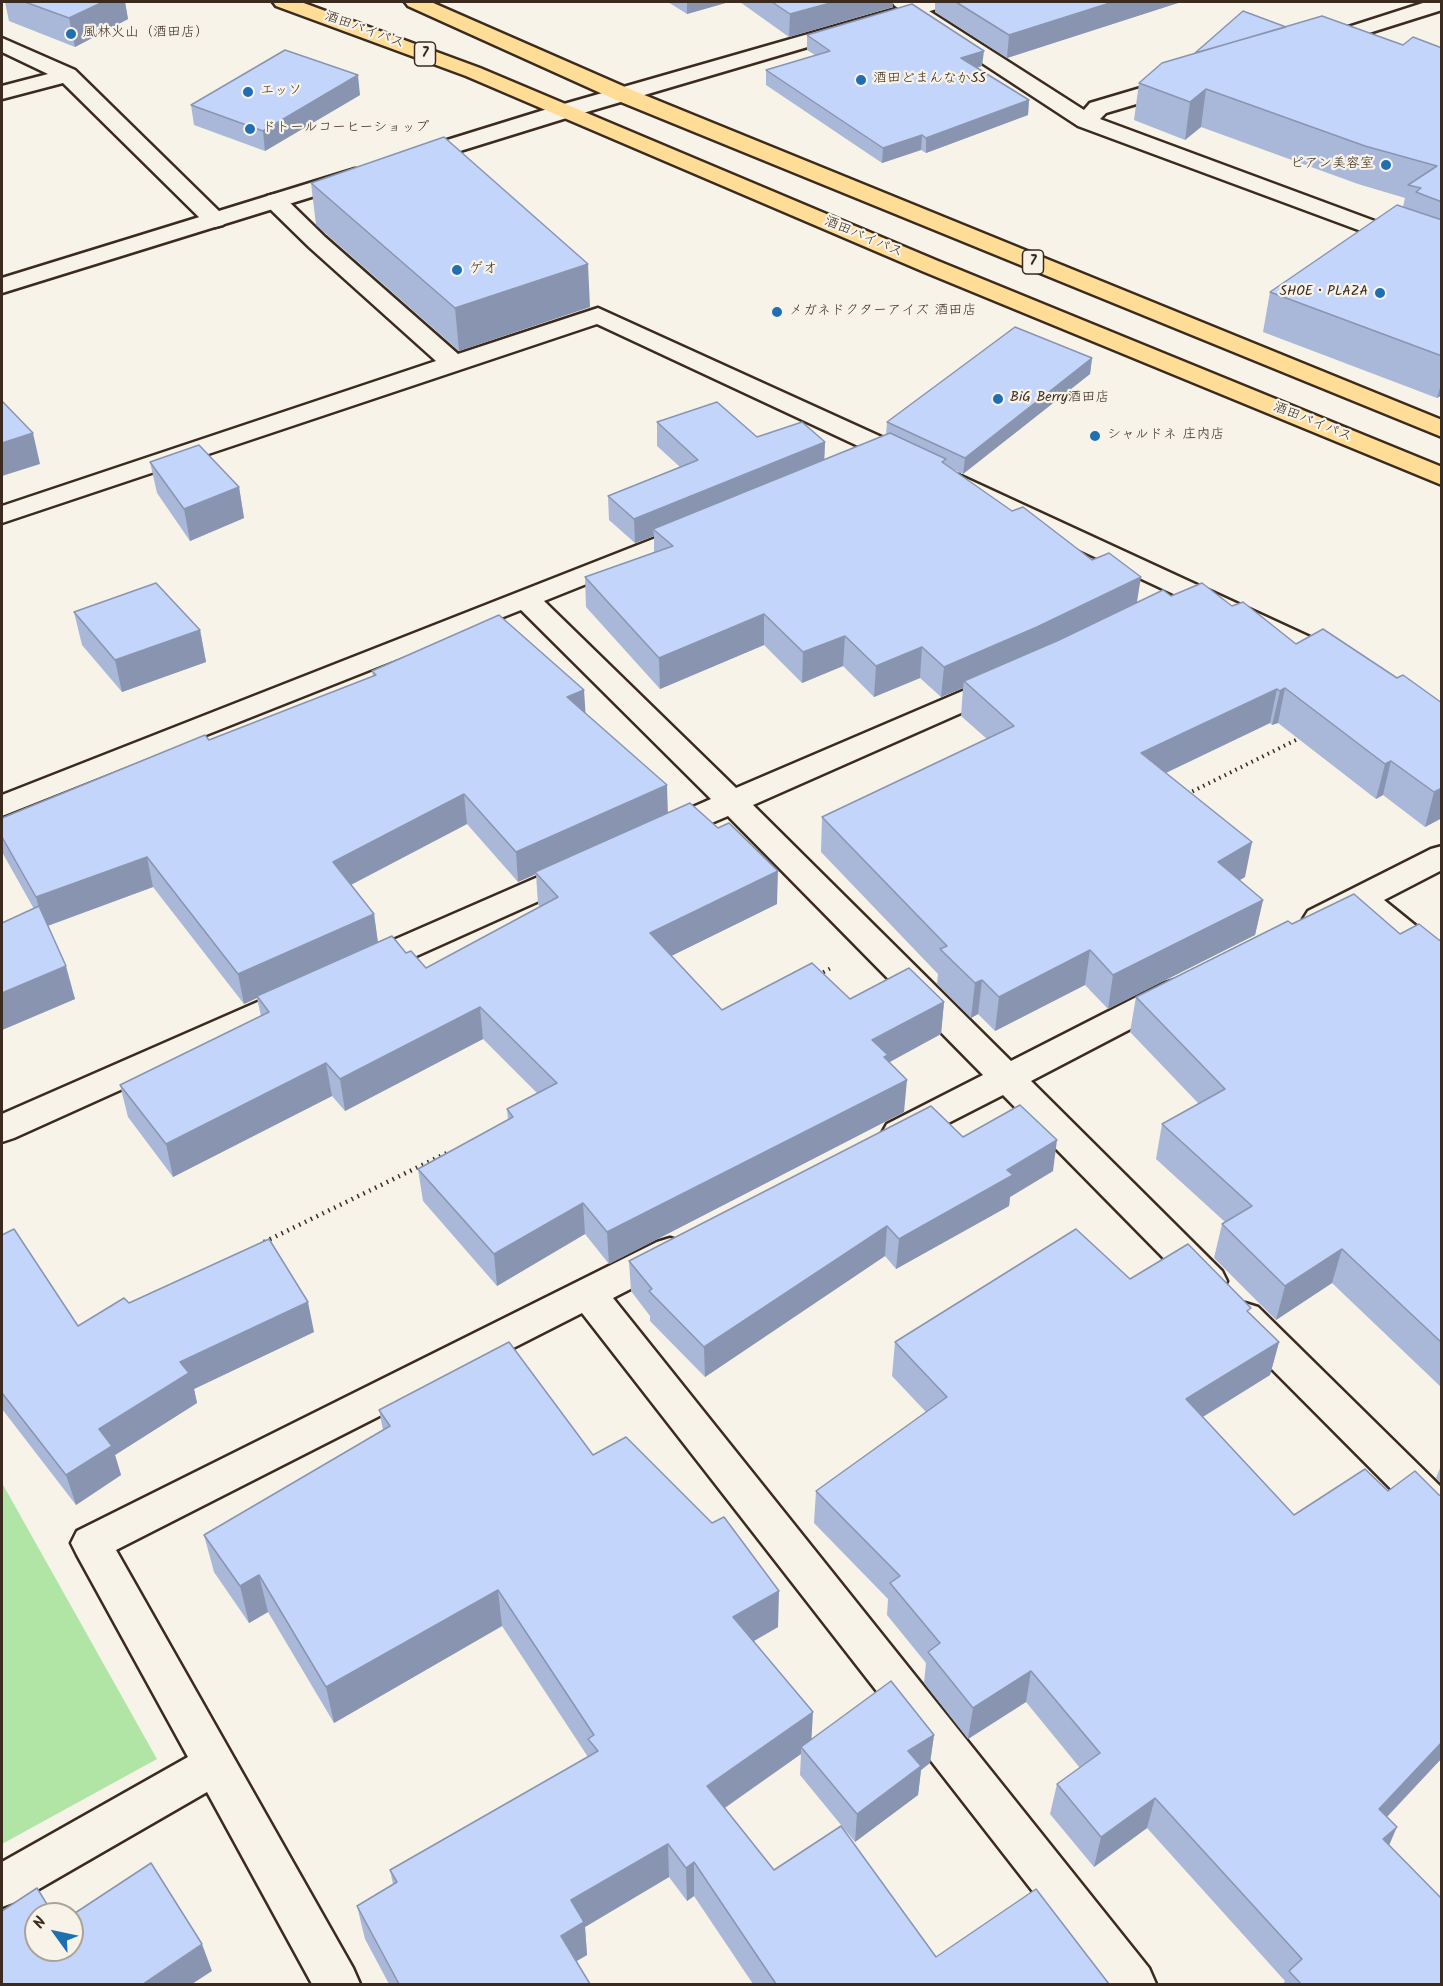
<!DOCTYPE html>
<html>
<head>
<meta charset="utf-8">
<style>
	body { margin:0 }
	#map { position:relative; width:1443px; height:1986px; overflow:hidden; background:#f7f3e8; font-family:Kalam,sans-serif }
	canvas { display:block }
	.frame { position:absolute; inset:0; border:3px solid #3b2a1e; pointer-events:none }
	.north { position:absolute; left:24px; top:1902px; width:60px; height:60px; box-sizing:border-box; background:#f7f3e8; border:2px solid #aca397; border-radius:50%; rotate:303deg; font-size:16px; font-weight:700; line-height:24px; text-align:center; color:#3b2a1e }
	.north::after { content:''; display:block; margin:auto; width:21px; height:27px; background:#1f6fb2; clip-path:polygon(50% 0,100% 100%,50% 72%,0 100%) }
</style>
</head>
<body>
<div id="map">
<canvas width="1443" height="1986"></canvas>
<div class="frame"></div>
<div class="north">N</div>
</div>
<script>
const c = document.querySelector('canvas').getContext('2d');
c.lineJoin = 'round';
function fillPath(path, color) { c.fillStyle = color; c.fill(path, 'evenodd'); }
const shape = rows => new Path2D(rows.map(r => 'M' + r).join(''));
function trace(path, color, width, dash) { c.strokeStyle = color; c.lineWidth = width; c.lineCap = dash ? 'butt' : 'round'; c.setLineDash(dash || []); c.stroke(path); }
function label(font, color, halo, rows, align = 'center') {
  c.font = font + ' Kalam,"Klee One",sans-serif'; c.lineWidth = 4.5; c.setLineDash([]); c.textBaseline = 'middle'; c.strokeStyle = halo; c.fillStyle = color; for (const [text, x, y, turn = 0] of rows) {
    c.save(); c.translate(x, y); c.rotate((+turn || 0) * Math.PI / 180); c.textAlign = isNaN(turn) ? turn : align; if (halo) c.strokeText(text, 0, 0); c.fillText(text, 0, 0); c.restore();
  }
}
fillPath(shape([
	[2,1483,157,1759,2,1844]
]), '#b1e5a6');
const street = shape([
	[892,2,915,2,1084,110,1090,103,1171,79,1179,78,1187,79,1190,84,1187,89,1106,113,1100,119,1442,246,1442,261,1078,126,895,6,892,2],
	[1426,2,1442,2,1442,10,1318,49,1311,47,1308,43,1311,39,1426,2],
	[2,38,75,70,223,215,227,220,223,225,215,227,207,225,63,83,2,99,2,86,48,74,2,52,2,38],
	[275,194,283,196,325,237,458,354,598,308,919,454,923,460,919,466,910,468,901,466,597,324,2,523,2,506,436,361,309,247,267,206,264,201,267,196,275,194],
	[959,475,1349,655,1353,661,1349,667,1339,670,1329,667,950,489,946,483,950,477,959,475],
	[694,523,704,525,708,531,704,537,544,601,736,788,993,678,1003,675,1013,678,1018,684,1013,690,753,805,1011,1061,1162,984,1174,980,1186,984,1190,992,1186,1000,1031,1081,1222,1271,1227,1281,1222,1291,1209,1296,1196,1291,1003,1095,911,1142,899,1146,887,1142,882,1133,887,1124,983,1075,728,816,674,839,663,842,652,839,648,832,652,825,711,799,521,610,2,816,2,795,694,523],
	[1442,846,1442,870,1384,900,1442,947,1442,976,1430,973,1358,913,1319,930,1308,927,1303,919,1308,911,1431,849,1442,846],
	[577,860,588,863,593,871,588,879,374,975,362,979,350,975,346,967,350,959,577,860],
	[301,983,313,987,318,995,313,1003,14,1138,2,1142,2,1114,301,983],
	[670,1238,683,1242,688,1252,683,1262,613,1298,1149,1968,1156,1984,1105,1984,582,1313,116,1550,353,1968,360,1984,312,1984,207,1792,18,1901,2,1907,2,1862,188,1757,77,1555,71,1543,77,1531,657,1242,670,1238],
	[1245,1303,1258,1307,1442,1488,1442,1531,1428,1526,1232,1329,1226,1318,1232,1307,1245,1303]
]);
const secondary = shape([
	[920,2,950,2,947,6,573,116,418,164,410,166,402,164,399,159,402,154,557,106,920,2],
	[355,169,363,171,366,176,363,181,2,293,2,278,355,169]
]);
const highway = shape([
	[273,2,301,2,480,68,938,261,1442,467,1442,485,922,271,466,76,276,6,273,2],
	[405,2,431,2,632,90,1442,420,1442,437,616,100,408,6,405,2]
]);
trace(street, '#3b2a1e', 5);
trace(secondary, '#3b2a1e', 5);
trace(highway, '#3b2a1e', 5);
trace(shape([
	[1187,794,1302,737],
	[818,975,833,967]
]), '#3b2a1e', 4, [1.5, 4.5]);
trace(shape([
	[264,1242,449,1152]
]), '#3b2a1e', 4.5, [1.5, 5]);
fillPath(street, '#f7f3e8');
fillPath(secondary, '#f7f3e8');
fillPath(highway, '#ffdd96');
fillPath(shape([
	[5,2,125,2,128,19,75,47,9,21],
	[668,2,729,2,687,14],
	[740,2,893,2,893,7,789,37],
	[935,2,1181,2,1007,58,935,12],
	[1286,27,1403,45,1442,48,1442,395,1437,398,1263,332,1270,292,1403,207,1405,198,1358,184,1201,127,1185,140,1134,120,1139,83],
	[807,35,982,66,977,68,1029,100,1028,115,926,153,921,150,882,163,766,85,766,70,815,55,807,50],
	[360,95,265,151,194,125,191,105],
	[311,183,590,307,459,351,316,225],
	[1092,358,1090,374,963,474,950,468,1137,603,1171,596,1232,606,1296,644,1397,678,1403,675,1442,818,1425,827,1383,795,1376,799,1278,723,1272,725,1270,723,1166,773,1245,877,1239,880,1263,900,1255,935,1108,1009,1085,985,995,1031,978,1014,971,1018,937,984,938,974,821,852,822,817,987,739,961,716,963,688,941,697,920,678,874,697,843,666,802,683,764,645,660,689,586,607,585,577,654,552,654,536,635,543,609,520,608,496,680,467,657,446,657,422,757,437,825,442,824,460,886,435,887,422],
	[150,462,239,487,244,518,190,541,157,493],
	[74,612,200,630,206,662,122,692,82,645],
	[372,671,586,713,668,813,777,904,671,956,722,1010,850,999,944,1002,941,1034,889,1062,904,1112,609,1264,585,1234,497,1286,423,1201,418,1169,508,1120,507,1109,537,1093,483,1039,345,1111,332,1096,173,1177,128,1117,120,1085,261,1016,257,998,244,1004,153,887,48,926,75,999,2,1030,2,923,34,909,2,852,2,837,209,740,373,676],
	[467,824,518,882,536,874,538,904,540,907,426,968,406,953,378,942,374,914,351,885],
	[1292,924,1400,934,1441,940,1442,939,1442,1388,1332,1283,1276,1320,1214,1258,1222,1224,1225,1222,1156,1159,1162,1124,1199,1104,1130,1032,1136,997],
	[963,1137,1053,1171,1010,1197,1009,1206,896,1269,885,1256,705,1377,650,1321,650,1316,631,1291,629,1261],
	[2,1235,78,1326,129,1303,314,1332,194,1389,197,1403,115,1455,121,1475,76,1505,2,1409],
	[1130,1279,1250,1313,1279,1342,1270,1375,1203,1417,1442,1758,1387,1817,1389,1845,1442,1984,1283,1984,1285,1981,1147,1828,1094,1867,1050,1814,1057,1784,1080,1768,1026,1702,968,1739,924,1683,926,1663,887,1615,888,1599,814,1523,816,1491,926,1412,892,1376,895,1342],
	[379,1410,593,1455,778,1627,754,1641,812,1739,934,1735,930,1763,921,1770,918,1795,855,1842,800,1775,801,1754,725,1808,774,1870,936,1957,1109,1984,753,1984,694,1896,687,1901,669,1877,585,1927,587,1955,576,1961,590,1984,389,1984,365,1939,357,1906,393,1884,390,1870,588,1757,502,1626,334,1723,268,1612,249,1623,214,1572,204,1535,383,1430],
	[1442,1463,1442,1484,1436,1478]
]), '#a9b7d8');
fillPath(shape([
	[103,2,125,2,128,19,75,47,69,18],
	[687,2,729,2,687,14],
	[834,2,893,2,893,7,789,37,790,14],
	[1113,2,1181,2,1007,58,1009,35],
	[984,51,982,66,960,73,961,58],
	[358,75,360,95,265,151,263,131],
	[1206,89,1201,127,1185,140,1190,102],
	[1029,100,1028,115,926,153,926,138],
	[922,135,921,150,882,163,883,148],
	[588,264,590,307,459,351,455,308],
	[1092,358,1090,374,963,474,965,458],
	[1442,381,1442,395,1437,398],
	[33,433,40,464,2,476,2,443],
	[825,442,824,466,653,529,654,536,635,543,634,519],
	[239,487,244,518,190,541,184,509],
	[1141,577,1136,608,964,681,963,688,941,697,944,667],
	[764,614,764,645,660,689,659,658],
	[200,630,206,662,122,692,115,660],
	[845,636,843,666,802,683,803,652],
	[922,647,920,678,874,697,876,666],
	[1285,688,1278,723,1272,725,1280,691],
	[1277,689,1270,723,1136,787,1141,753],
	[584,690,586,720,567,697],
	[1391,761,1383,795,1376,799,1385,764],
	[667,785,668,816,535,872,536,874,518,882,516,852],
	[1442,788,1442,818,1425,827,1434,792],
	[464,794,467,824,337,892,333,862],
	[1252,842,1245,877,1211,897,1218,862],
	[147,857,153,887,44,927,36,897],
	[778,871,777,904,651,966,650,933],
	[1263,900,1255,935,1108,1009,1113,975],
	[374,914,378,944,257,996,257,998,244,1004,238,974],
	[1090,950,1085,985,995,1031,999,997],
	[66,966,75,999,2,1030,2,993],
	[982,980,978,1014,971,1018,975,983],
	[944,1002,941,1034,888,1063,872,1040],
	[480,1007,483,1039,345,1111,340,1079],
	[326,1063,332,1096,173,1177,166,1144],
	[907,1080,904,1112,609,1264,607,1232],
	[1057,1140,1053,1171,1010,1197,1009,1206,896,1269,899,1239,1007,1170],
	[583,1203,585,1234,497,1286,494,1254],
	[887,1226,885,1256,705,1377,704,1347],
	[1342,1249,1332,1283,1276,1320,1285,1286],
	[308,1302,314,1332,194,1389,197,1403,115,1455,121,1475,76,1505,66,1475,99,1429,180,1362],
	[1279,1342,1270,1375,1178,1432,1186,1399],
	[259,1575,268,1612,249,1623,240,1586],
	[498,1590,502,1626,334,1723,326,1687],
	[779,1591,778,1627,733,1653,733,1617],
	[1031,1671,1026,1702,968,1739,973,1708],
	[813,1712,811,1747,801,1747,801,1754,707,1820,707,1786],
	[934,1735,930,1763,921,1770,918,1795,855,1842,857,1814,908,1751],
	[1442,1742,1442,1758,1366,1839,1379,1809],
	[1155,1798,1147,1828,1094,1867,1101,1837],
	[1397,1827,1384,1857,1383,1839],
	[668,1844,669,1877,585,1927,587,1955,565,1968,561,1936,571,1900],
	[694,1862,694,1896,687,1901,686,1868],
	[202,1944,212,1971,192,1984,143,1984]
]), '#8995b0');
const building = shape([
	[25,2,103,2,69,18,25,2],
	[772,2,834,2,790,14,772,2],
	[956,2,1113,2,1009,35,956,2],
	[912,4,984,51,961,58,1029,100,926,138,922,135,883,148,766,70,830,51,807,35,912,4],
	[1243,11,1286,27,1195,53,1243,11],
	[1322,16,1403,45,1413,37,1442,48,1442,202,1416,192,1421,188,1408,185,1437,166,1365,146,1206,89,1190,102,1139,83,1162,63,1322,16],
	[285,50,358,75,263,131,191,105,285,50],
	[444,137,588,264,455,308,311,183,444,137],
	[1397,205,1442,220,1442,356,1270,292,1397,205],
	[1015,327,1092,358,965,458,887,422,1015,327],
	[2,401,33,433,2,443,2,401],
	[717,402,757,437,802,422,825,442,634,519,608,496,698,460,657,422,717,402],
	[890,433,946,459,942,462,1012,511,1023,507,1092,560,1109,553,1141,577,1037,627,944,667,922,647,876,666,845,636,803,652,764,614,659,658,585,577,673,546,653,529,890,433],
	[199,445,239,487,184,509,150,462,199,445],
	[156,583,200,630,115,660,74,612,156,583],
	[1202,583,1232,606,1243,602,1296,644,1323,629,1397,678,1403,675,1442,703,1442,788,1434,792,1391,761,1385,764,1285,688,1280,691,1277,689,1141,753,1252,842,1218,862,1263,900,1113,975,1090,950,999,997,982,980,975,983,940,949,947,946,822,817,1014,726,964,681,1059,640,1163,590,1171,596,1202,583],
	[499,615,584,690,567,697,667,785,516,852,464,794,333,862,374,914,238,974,147,857,36,897,2,837,2,818,205,735,209,740,376,675,372,671,499,615],
	[690,803,718,828,729,823,778,871,650,933,722,1010,812,963,850,999,909,968,944,1002,872,1040,888,1055,884,1057,907,1080,607,1232,583,1203,494,1254,418,1169,513,1117,507,1109,557,1083,480,1007,340,1079,326,1063,166,1144,120,1085,269,1012,257,996,392,936,406,953,411,951,426,968,558,897,535,872,690,803],
	[1354,894,1400,934,1419,924,1439,940,1442,941,1442,1343,1342,1249,1285,1286,1222,1224,1252,1206,1162,1124,1225,1089,1136,997,1288,921,1292,924,1354,894],
	[39,906,66,966,2,993,2,923,39,906],
	[1020,1105,1057,1140,1007,1170,1013,1175,899,1239,887,1226,704,1347,649,1291,652,1289,629,1261,931,1106,963,1137,1020,1105],
	[14,1229,78,1326,124,1298,129,1303,269,1239,308,1302,180,1362,189,1373,99,1429,112,1446,66,1475,2,1393,2,1235,14,1229],
	[1076,1229,1130,1279,1188,1244,1251,1308,1247,1311,1279,1342,1186,1399,1294,1515,1365,1469,1388,1491,1415,1471,1439,1495,1442,1496,1442,1742,1379,1809,1397,1827,1383,1839,1442,1899,1442,1984,1301,1984,1289,1971,1302,1959,1155,1798,1101,1837,1057,1784,1100,1753,1031,1671,973,1708,928,1652,940,1643,890,1583,900,1576,816,1491,947,1397,895,1342,1076,1229],
	[509,1342,593,1455,626,1437,712,1523,724,1517,779,1591,733,1617,813,1712,707,1786,774,1870,841,1826,936,1957,1036,1889,1109,1984,776,1984,694,1862,686,1868,668,1844,571,1900,584,1922,561,1936,590,1984,399,1984,357,1906,397,1882,390,1870,598,1751,588,1739,594,1735,498,1590,326,1687,259,1575,240,1586,204,1535,390,1426,379,1410,509,1342],
	[891,1681,934,1735,908,1751,921,1766,857,1814,801,1747,891,1681],
	[151,1863,202,1944,143,1984,2,1984,2,1911,37,1888,53,1914,36,1914,36,1950,72,1950,72,1915,151,1863]
]);
fillPath(building, '#c4d5fb');
trace(building, '#8995b0', 1.5);
for (const [x, y, r, color] of [
	[71,34,6,"#1f6fb2"],
	[861,80,6,"#1f6fb2"],
	[248,92,6,"#1f6fb2"],
	[250,129,6,"#1f6fb2"],
	[1386,165,6,"#1f6fb2"],
	[457,270,6,"#1f6fb2"],
	[1380,293,6,"#1f6fb2"],
	[777,312,6,"#1f6fb2"],
	[998,399,6,"#1f6fb2"],
	[1095,436,6,"#1f6fb2"]
]) { const dot = new Path2D(); dot.arc(x, y, r, 0, 2 * Math.PI); c.fillStyle = color; c.fill(dot); trace(dot, '#f7f3e8', 2); }
label('14px', '#3b2a1e', '#f7f3e8', [
	["酒田バイパス",364,31,20],
	["酒田バイパス",863,238,23],
	["酒田バイパス",1312,423,22]
]);
label('14px', '#3b2a1e', '#f7f3e8', [
	["風林火山（酒田店）",83,34],
	["酒田どまんなかSS",873,80],
	["エッソ",260,92],
	["ドトールコーヒーショップ",262,129],
	["ピアン美容室",1374,165,"right"],
	["ゲオ",469,270],
	["SHOE・PLAZA",1368,293,"right"],
	["メガネドクターアイズ 酒田店",789,312],
	["BiG Berry酒田店",1010,399],
	["シャルドネ 庄内店",1107,436]
], 'left');
for (const [x, y, w] of [
	[425,54,21],
	[1033,262,21]
]) { const box = new Path2D(); box.roundRect(x - w / 2, y - 12, w, 24, 4.5); c.fillStyle = '#f7f3e8'; c.fill(box); trace(box, '#3b2a1e', 1.5); }
label('bold 15px', '#3b2a1e', null, [
	["7",425,54],
	["7",1033,262]
]);
</script>
</body>
</html>
